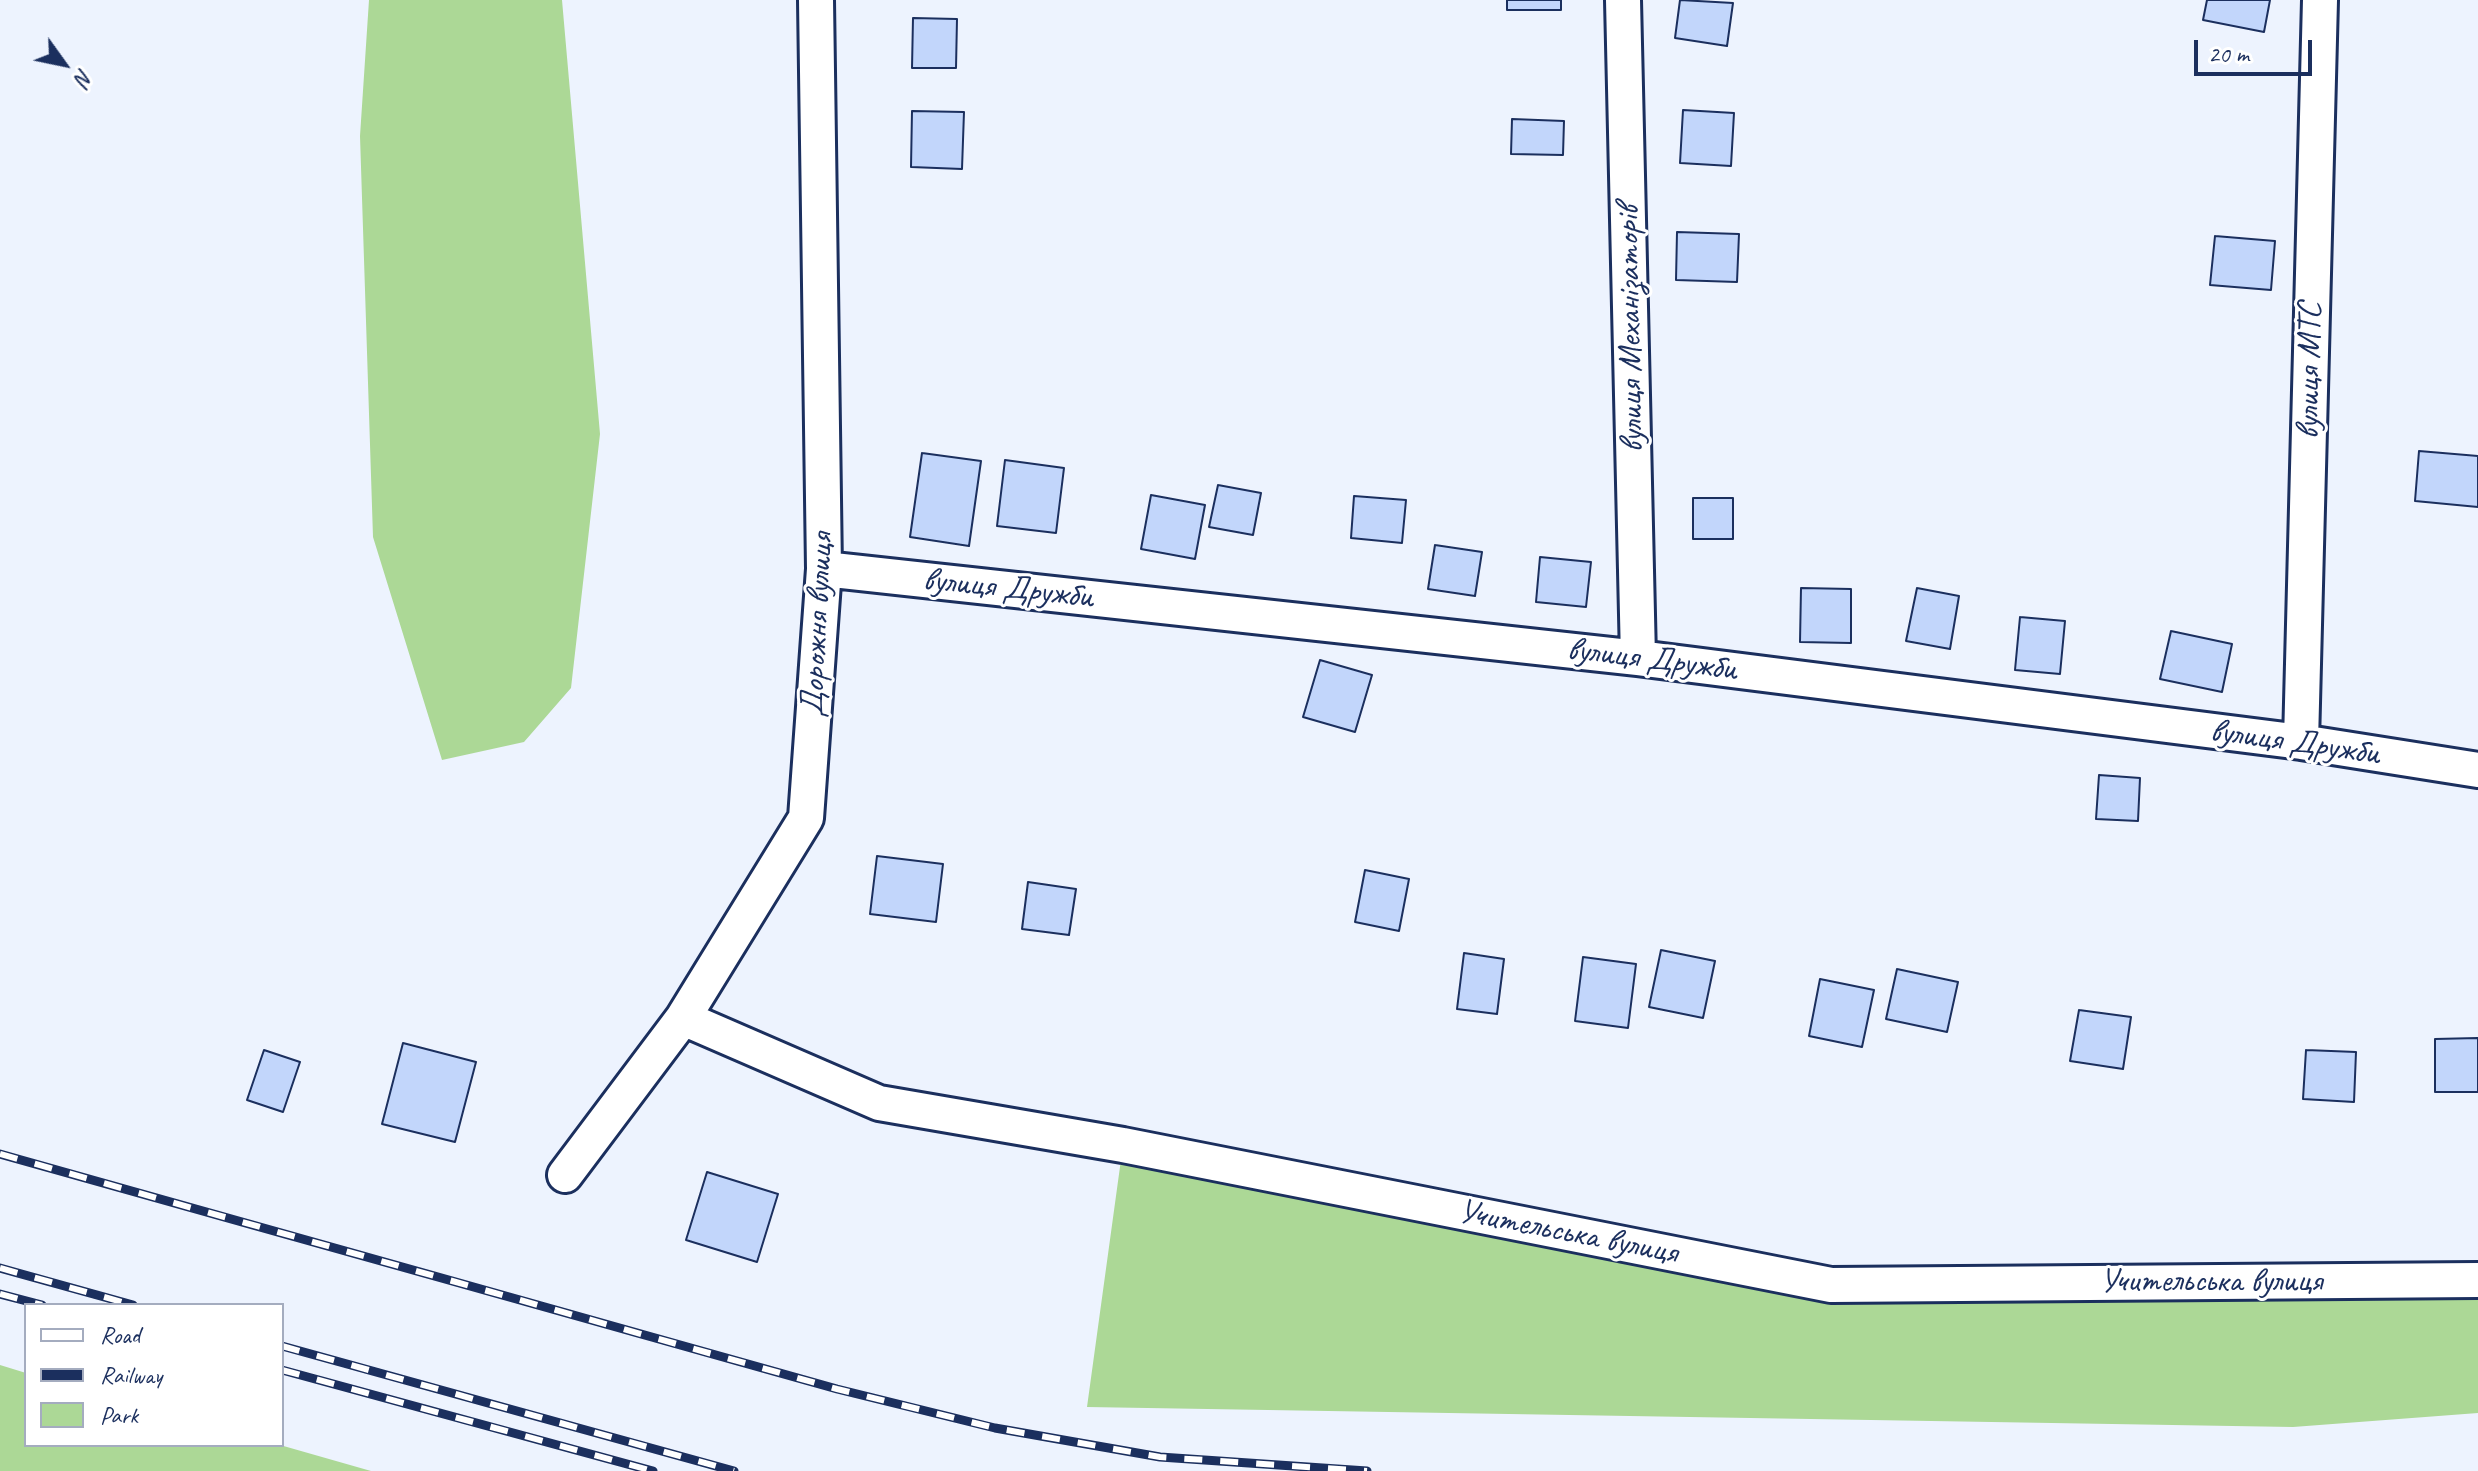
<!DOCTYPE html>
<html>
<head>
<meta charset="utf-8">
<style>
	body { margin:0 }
	#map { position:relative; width:2478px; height:1471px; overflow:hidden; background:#edf3fe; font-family:Caveat,sans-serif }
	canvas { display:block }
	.legend { position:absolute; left:24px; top:1303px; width:260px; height:144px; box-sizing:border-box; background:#fff; border:2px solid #a4acbf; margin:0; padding:10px 14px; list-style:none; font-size:24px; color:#1b2f5e }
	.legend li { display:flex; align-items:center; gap:16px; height:40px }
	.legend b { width:40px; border:2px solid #a4acbf }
	.north { position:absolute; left:24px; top:24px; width:80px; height:80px; -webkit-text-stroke:6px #fff; paint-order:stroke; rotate:123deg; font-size:22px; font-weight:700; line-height:32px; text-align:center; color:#1b2f5e }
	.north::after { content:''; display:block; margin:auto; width:28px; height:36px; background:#1b2f5e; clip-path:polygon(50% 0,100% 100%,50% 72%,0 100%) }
	.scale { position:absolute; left:2194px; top:40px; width:118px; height:36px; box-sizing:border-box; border:4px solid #1b2f5e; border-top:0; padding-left:10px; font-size:24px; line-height:28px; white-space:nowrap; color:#1b2f5e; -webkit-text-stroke:6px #fff; paint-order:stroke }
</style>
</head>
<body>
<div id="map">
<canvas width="2478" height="1471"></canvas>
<ul class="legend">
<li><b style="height:10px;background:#fff"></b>Road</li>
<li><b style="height:10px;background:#1b2f5e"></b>Railway</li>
<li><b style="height:22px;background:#acd896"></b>Park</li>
</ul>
<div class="north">N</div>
<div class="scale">20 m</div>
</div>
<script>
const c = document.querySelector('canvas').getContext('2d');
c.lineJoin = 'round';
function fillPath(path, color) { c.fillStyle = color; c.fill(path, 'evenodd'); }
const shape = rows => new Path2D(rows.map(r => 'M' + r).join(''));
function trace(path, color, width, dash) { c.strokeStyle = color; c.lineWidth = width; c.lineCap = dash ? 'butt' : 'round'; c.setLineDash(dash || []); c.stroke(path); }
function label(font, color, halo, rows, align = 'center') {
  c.font = font + ' Caveat,sans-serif'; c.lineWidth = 6; c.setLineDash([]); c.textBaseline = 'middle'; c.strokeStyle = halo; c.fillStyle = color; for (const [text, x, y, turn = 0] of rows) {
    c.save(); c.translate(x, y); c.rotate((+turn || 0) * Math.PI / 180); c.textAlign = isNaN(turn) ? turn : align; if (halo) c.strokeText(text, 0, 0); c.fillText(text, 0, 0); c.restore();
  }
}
fillPath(shape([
	[369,0,562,0,600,434,571,688,524,742,442,760,373,537,360,136],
	[1123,1145,1831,1285,2478,1280,2478,1413,2293,1427,1087,1407],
	[0,1365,26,1373,26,1445,280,1445,371,1471,0,1471]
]), '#acd896');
const building = shape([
	[1507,0,1561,0,1561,10,1507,10,1507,0],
	[1680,0,1733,3,1727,46,1675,38,1680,0],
	[2207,0,2270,0,2264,32,2203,20,2207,0],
	[913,18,957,19,956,68,912,68,913,18],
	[1683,110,1734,113,1731,166,1680,163,1683,110],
	[912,111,964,112,962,169,911,167,912,111],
	[1512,119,1564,121,1563,155,1511,154,1512,119],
	[1677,232,1739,234,1737,282,1676,280,1677,232],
	[2215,236,2275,241,2271,290,2210,285,2215,236],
	[2419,451,2478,456,2478,507,2415,501,2419,451],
	[922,453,981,461,969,546,910,537,922,453],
	[1005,460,1064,468,1056,533,997,526,1005,460],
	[1218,485,1261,493,1253,535,1209,527,1218,485],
	[1151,495,1205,505,1195,559,1141,549,1151,495],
	[1354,496,1406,500,1402,543,1351,538,1354,496],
	[1693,498,1733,498,1733,539,1693,539,1693,498],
	[1435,545,1482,552,1475,596,1428,589,1435,545],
	[1540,557,1591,562,1586,607,1536,602,1540,557],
	[1801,588,1851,589,1851,643,1800,642,1801,588],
	[1917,588,1959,596,1950,649,1906,641,1917,588],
	[2020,617,2065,621,2060,674,2015,670,2020,617],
	[2171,631,2232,644,2222,692,2160,679,2171,631],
	[1320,660,1372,675,1355,732,1303,717,1320,660],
	[2099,775,2140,778,2138,821,2096,819,2099,775],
	[877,856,943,864,936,922,870,914,877,856],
	[1365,870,1409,879,1399,931,1355,922,1365,870],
	[1028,882,1076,889,1069,935,1022,929,1028,882],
	[1661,950,1715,961,1703,1018,1649,1007,1661,950],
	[1464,953,1504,959,1497,1014,1457,1009,1464,953],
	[1583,957,1636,964,1628,1028,1575,1021,1583,957],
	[1897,969,1958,982,1947,1032,1886,1019,1897,969],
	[1820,979,1874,990,1862,1047,1809,1036,1820,979],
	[2079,1010,2131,1017,2123,1069,2070,1061,2079,1010],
	[2478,1038,2478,1092,2435,1092,2435,1039,2478,1038],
	[403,1043,476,1062,455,1142,382,1124,403,1043],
	[264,1050,300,1062,283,1112,247,1100,264,1050],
	[2306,1050,2356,1052,2354,1102,2303,1099,2306,1050],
	[707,1172,778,1194,757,1262,686,1240,707,1172]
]);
fillPath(building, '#c2d6fb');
trace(building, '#1b2f5e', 2);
const minor = shape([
	[1623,0,1638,658],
	[824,569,1638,658,2301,742,2478,770],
	[2301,742,2320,0],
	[683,1018,879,1103,1123,1145,1831,1285,2478,1280],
	[565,1175,683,1018,806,818,824,569,816,0]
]);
trace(minor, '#1b2f5e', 40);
trace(minor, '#fff', 34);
const rail = shape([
	[0,1154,837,1389,995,1428,1160,1457,1367,1471],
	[0,1268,133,1305],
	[0,1294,42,1305],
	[282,1346,734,1471],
	[282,1370,653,1471]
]);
trace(rail, '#1b2f5e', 9);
trace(rail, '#fff', 6, [18]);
label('34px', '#1b2f5e', '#fff', [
	["вулиця Механізаторів",1631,329,-91],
	["вулиця МТС",2310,371,-89],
	["вулиця Дружби",1008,589,6],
	["Дорожня вулиця",818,625,-87],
	["вулиця Дружби",1652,660,7],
	["вулиця Дружби",2295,743,8],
	["Учительська вулиця",1568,1233,11],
	["Учительська вулиця",2211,1282]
]);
</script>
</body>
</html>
